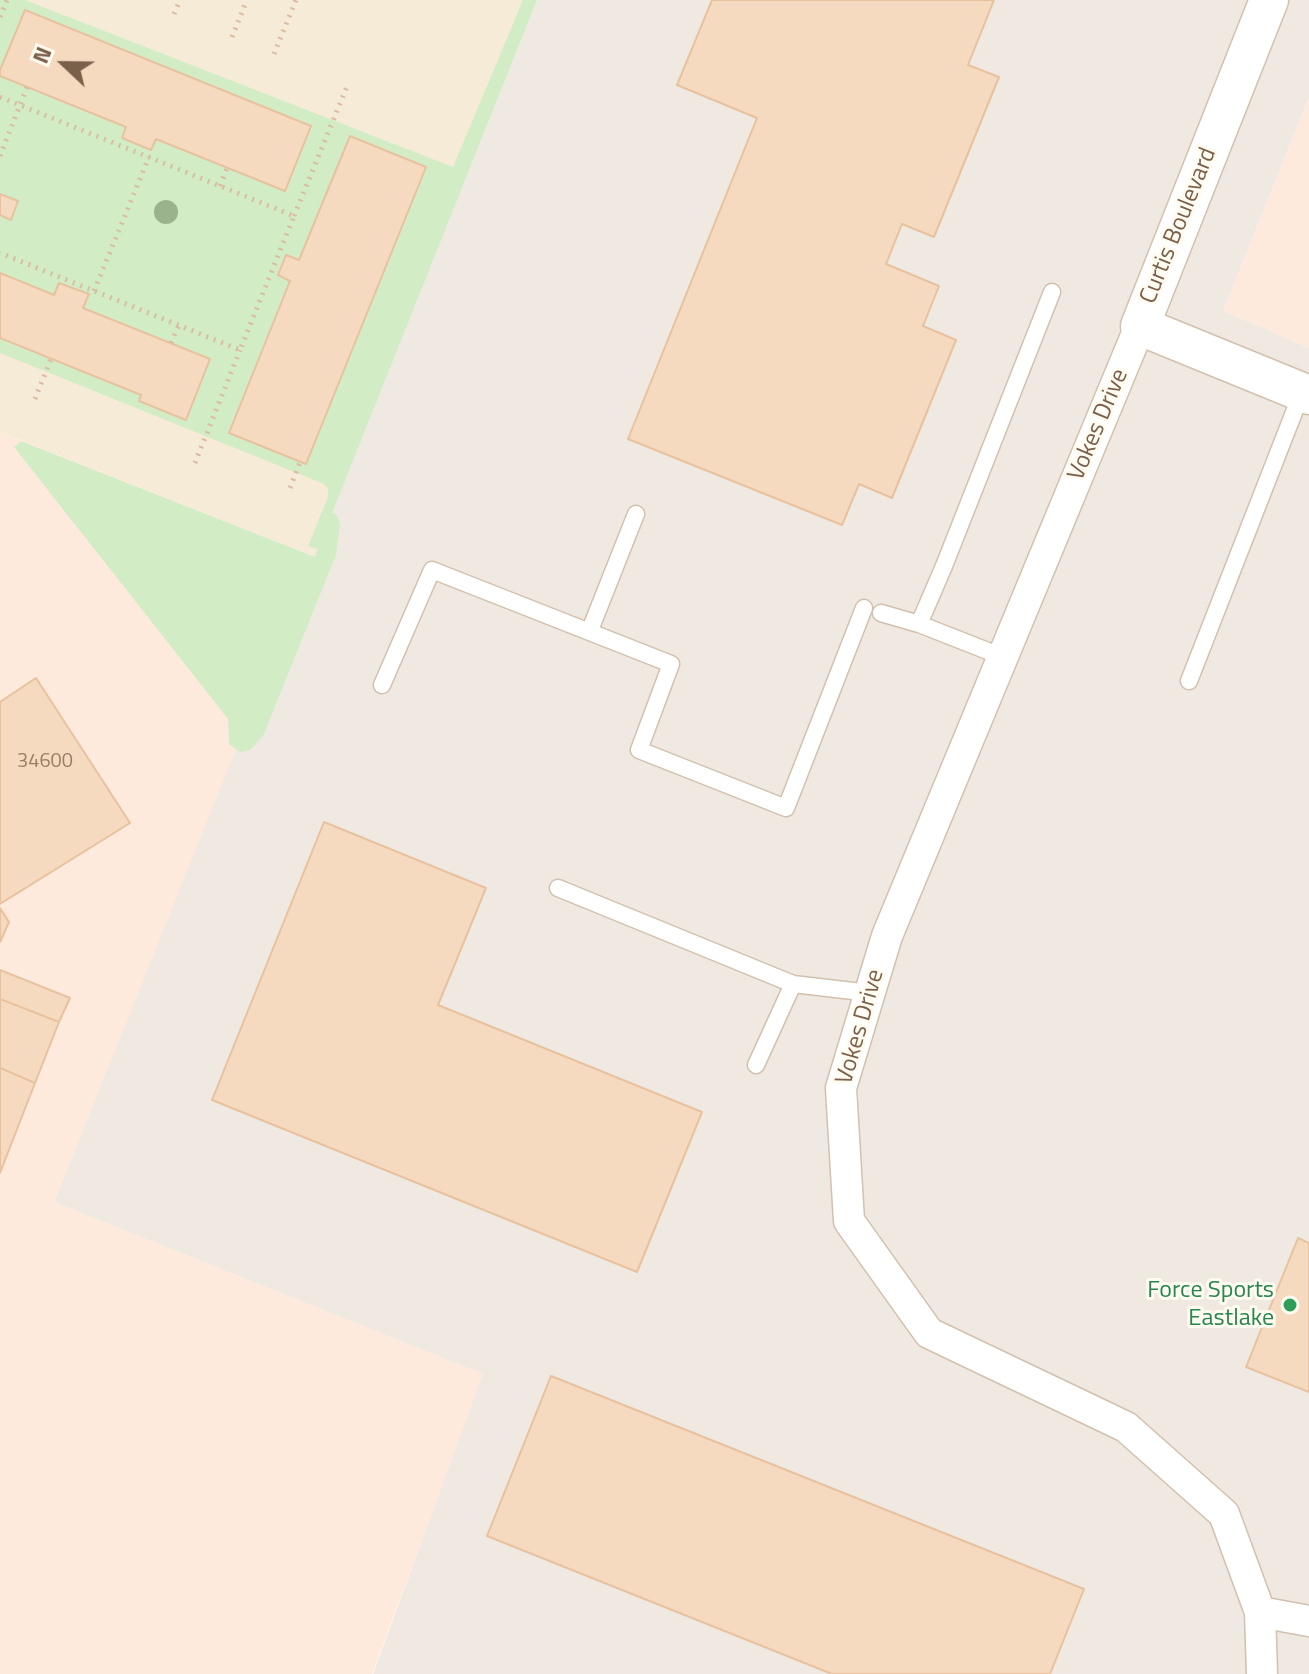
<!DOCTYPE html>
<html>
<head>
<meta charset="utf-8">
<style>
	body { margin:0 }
	#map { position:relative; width:1309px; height:1674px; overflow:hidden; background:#fef8e9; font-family:"Titillium Web",sans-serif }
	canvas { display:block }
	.north { position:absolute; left:24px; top:24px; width:80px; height:80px; -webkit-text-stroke:6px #fffbf1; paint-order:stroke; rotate:292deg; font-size:22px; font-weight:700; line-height:32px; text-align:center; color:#7a604a }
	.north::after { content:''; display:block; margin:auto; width:28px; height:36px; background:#7a604a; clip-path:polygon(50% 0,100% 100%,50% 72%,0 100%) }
</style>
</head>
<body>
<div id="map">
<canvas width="1309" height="1674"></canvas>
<div class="north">N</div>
</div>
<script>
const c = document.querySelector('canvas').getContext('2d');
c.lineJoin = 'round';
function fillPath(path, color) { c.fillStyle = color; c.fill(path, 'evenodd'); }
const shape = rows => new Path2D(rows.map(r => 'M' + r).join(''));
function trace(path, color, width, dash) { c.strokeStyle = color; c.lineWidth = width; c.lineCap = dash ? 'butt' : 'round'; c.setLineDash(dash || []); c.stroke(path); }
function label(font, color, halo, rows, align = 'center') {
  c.font = font + ' "Titillium Web",sans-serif'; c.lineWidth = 6; c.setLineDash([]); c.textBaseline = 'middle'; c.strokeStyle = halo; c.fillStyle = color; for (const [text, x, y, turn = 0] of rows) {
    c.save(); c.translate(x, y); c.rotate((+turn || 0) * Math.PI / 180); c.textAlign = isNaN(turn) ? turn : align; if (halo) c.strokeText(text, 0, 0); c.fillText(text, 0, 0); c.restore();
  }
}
fillPath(shape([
	[0,0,537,0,315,557,0,432]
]), '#f6ebd7');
fillPath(shape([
	[1309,97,1309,348,1223,311],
	[0,432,315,557,54,1202,484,1374,372,1674,0,1674]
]), '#feeadd');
fillPath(shape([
	[537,0,1309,0,1309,97,1223,311,1309,348,1309,1674,373,1674,483,1374,54,1202]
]), '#efe9e2');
fillPath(shape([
	[0,0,25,0,453,167,523,0,537,0,332,513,337,515,340,524,336,555,263,736,250,750,240,752,229,744,228,719,14,447,21,441,315,557,318,549,308,546,328,497,328,489,324,484,0,353]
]), '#d2edc6');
const building = shape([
	[712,0,994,0,968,65,999,77,934,237,902,224,886,264,939,286,923,326,956,340,892,498,859,484,842,525,628,439,757,118,677,85,712,0],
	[25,10,311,126,285,191,156,139,151,150,122,138,126,127,0,76,0,70,25,10],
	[350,136,426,167,306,464,229,433,290,281,278,275,286,255,299,260,350,136],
	[0,194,18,201,11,220,0,215,0,194],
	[0,273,54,295,59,283,89,294,83,308,210,359,186,420,139,401,141,395,0,338,0,273],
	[36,678,130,823,0,904,0,702,36,678],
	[324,822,486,888,438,1005,702,1112,637,1272,212,1100,324,822],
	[0,908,9,922,0,942,0,908],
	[0,970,70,998,59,1022,0,999,0,970],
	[0,999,59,1022,35,1083,0,1068,0,999],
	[0,1068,35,1083,0,1173,0,1068],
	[1298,1238,1309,1243,1309,1392,1246,1367,1298,1238],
	[551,1376,1084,1589,1050,1674,832,1674,487,1536,551,1376]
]);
fillPath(building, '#f5dabf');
trace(building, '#e8c29f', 2);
const service = shape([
	[881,613,919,624,944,566,1052,292],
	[919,624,1003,657],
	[590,630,636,514],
	[1189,681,1302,392],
	[382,685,432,570,671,664,639,750,786,808,864,608],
	[558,888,793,984],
	[756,1065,793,984,870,993]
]);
const minor = shape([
	[1140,326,887,936,841,1088,849,1221,929,1333,1126,1427,1224,1514,1260,1612,1262,1674],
	[1260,1612,1309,1621]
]);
const tertiary = shape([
	[1269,0,1140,326,1309,395]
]);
trace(service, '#d1c1ad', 19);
trace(minor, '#d1c1ad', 33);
trace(tertiary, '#d1c1ad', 41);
trace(shape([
	[174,14,180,0],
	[0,17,7,0],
	[232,37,247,0],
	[274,54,296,0],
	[0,97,294,216,240,350,0,253],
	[0,156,27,87],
	[220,186,227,168],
	[294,216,348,84],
	[94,291,149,157],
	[171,343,179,325],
	[35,399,51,359],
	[195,463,240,350],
	[290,488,300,462]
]), '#dabda1', 5, [2, 6]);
trace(service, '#fff', 16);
trace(minor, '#fff', 30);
trace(tertiary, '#fff', 38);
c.fillStyle = '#9bb38c';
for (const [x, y] of [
	[166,212]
]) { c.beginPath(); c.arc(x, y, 12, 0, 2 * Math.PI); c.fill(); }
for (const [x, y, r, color] of [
	[1290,1305,8,"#2e9e5b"]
]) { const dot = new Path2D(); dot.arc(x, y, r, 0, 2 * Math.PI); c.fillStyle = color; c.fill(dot); trace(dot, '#fffbf1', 3); }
label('20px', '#997e67', null, [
	["34600",45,762]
]);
label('24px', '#7a604a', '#fffbf1', [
	["Curtis Boulevard",1179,226,-68],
	["Vokes Drive",1099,425,-67],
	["Vokes Drive",861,1027,-74]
]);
label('24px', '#27864d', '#fffbf1', [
	["Force Sports",1274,1291],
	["Eastlake",1274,1319]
], 'right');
</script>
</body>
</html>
